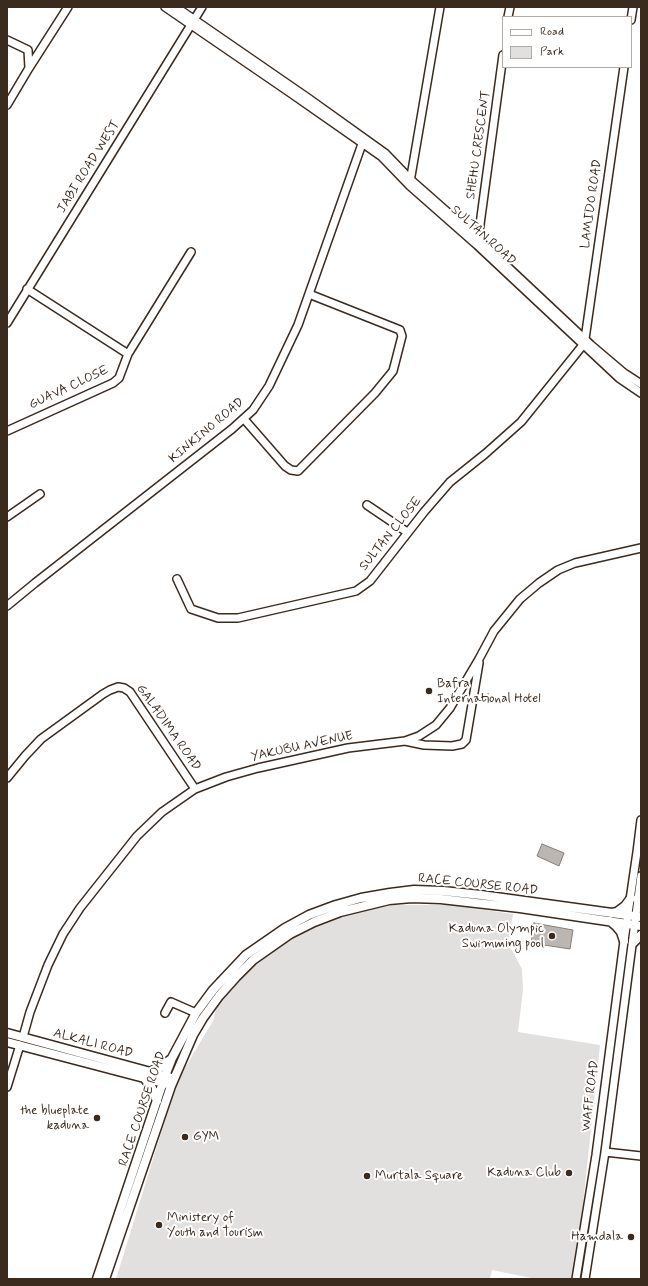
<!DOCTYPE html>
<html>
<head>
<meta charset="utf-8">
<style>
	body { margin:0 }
	#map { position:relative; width:648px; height:1286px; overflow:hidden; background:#fff; font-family:Mynerve,sans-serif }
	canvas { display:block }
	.frame { position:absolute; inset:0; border:8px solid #3b2a1e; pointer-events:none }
	.legend { position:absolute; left:502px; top:16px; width:130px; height:52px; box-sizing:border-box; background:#fff; border:1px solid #b1aaa5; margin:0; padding:5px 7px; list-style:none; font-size:12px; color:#3b2a1e }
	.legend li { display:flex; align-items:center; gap:8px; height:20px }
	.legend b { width:20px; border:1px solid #b1aaa5 }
</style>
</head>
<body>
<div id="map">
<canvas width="648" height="1286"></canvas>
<div class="frame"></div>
<ul class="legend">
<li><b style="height:5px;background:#fff"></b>Road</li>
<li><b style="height:11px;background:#e2e0de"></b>Park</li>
</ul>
</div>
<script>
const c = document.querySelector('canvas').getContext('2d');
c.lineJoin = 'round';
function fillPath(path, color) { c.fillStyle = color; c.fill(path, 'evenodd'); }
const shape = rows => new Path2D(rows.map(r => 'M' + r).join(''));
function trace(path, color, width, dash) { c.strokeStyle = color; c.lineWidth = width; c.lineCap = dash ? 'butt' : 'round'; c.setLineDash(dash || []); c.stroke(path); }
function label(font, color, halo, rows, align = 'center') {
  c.font = font + ' Mynerve,sans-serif'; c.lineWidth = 4; c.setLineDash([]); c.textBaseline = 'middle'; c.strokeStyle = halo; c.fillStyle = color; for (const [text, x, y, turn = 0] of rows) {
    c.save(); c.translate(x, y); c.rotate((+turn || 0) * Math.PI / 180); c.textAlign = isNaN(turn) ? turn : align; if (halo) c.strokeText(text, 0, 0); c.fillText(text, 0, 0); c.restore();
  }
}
fillPath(shape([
	[394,905,451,905,513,914,508,947,512,950,522,969,523,990,518,1032,600,1045,575,1279,536,1279,492,1270,490,1279,116,1279,177,1081,213,1021,217,1005,252,968,293,938,342,915]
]), '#e2e0de');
const water = shape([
	[542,844,564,853,559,866,537,856,542,844],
	[534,923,573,930,570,949,531,943,534,923]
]);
fillPath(water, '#bcb6b3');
trace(water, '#887e77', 1);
const minor = shape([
	[165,7,292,94,382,157,410,186,477,245,619,378,641,393],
	[176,7,308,98,385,153,411,180,478,239,591,345,624,373,641,384],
	[508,17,510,7],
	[631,20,633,7],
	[7,40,28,50,29,68],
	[7,105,29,68,68,7],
	[410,182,440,7],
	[478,239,503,55],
	[27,289,128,354],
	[7,323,202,7],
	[244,419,285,466,291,470,298,471,375,393,393,371,402,336,400,330,309,294],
	[7,431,113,383,119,378,128,354,191,252],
	[367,505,407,532],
	[7,517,40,494],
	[177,579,191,609,218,618,238,618,356,591,370,581,424,512,450,482,485,454,521,422,583,345,585,339,624,67],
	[7,606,35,583,232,429,253,410,269,386,298,325,362,144],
	[405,741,424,745,452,746,462,744,466,740,479,663],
	[7,778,25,756,41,739,103,694,110,690,118,687,124,688,130,692,195,789],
	[165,1013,171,1002,196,1013],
	[23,1037,30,1012,48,965,63,934,80,908,137,836,162,812,195,789,226,777,258,768,348,748,405,741,419,736,436,725,450,708,479,659,494,631,520,599,539,583,558,570,575,563,641,548],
	[7,1087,20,1045],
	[605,1152,641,1156],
	[576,1279,596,1155,624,941,637,852,641,820],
	[585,1279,605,1152,641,876]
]);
const major = shape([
	[638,899,641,907],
	[612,913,617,912,625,906,631,898],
	[610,921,616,926,621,932,624,941],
	[633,943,641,935],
	[7,1033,169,1077],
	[7,1042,167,1084],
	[149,1072,161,1067,171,1059],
	[145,1079,152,1088,157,1101],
	[97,1279,165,1076,172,1058,196,1013,213,990,246,955,285,928,309,915,336,905,361,898,390,893,414,890,443,891,481,895,641,917],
	[105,1279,171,1086,193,1035,203,1018,219,996,236,977,253,960,290,934,314,922,340,912,389,900,412,898,441,899,520,908,641,926]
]);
trace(minor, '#3b2a1e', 10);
trace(major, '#3b2a1e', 11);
trace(minor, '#fff', 7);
trace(major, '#fff', 8);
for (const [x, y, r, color] of [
	[429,691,4,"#3b2a1e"],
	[552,936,4,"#3b2a1e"],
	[97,1118,4,"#3b2a1e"],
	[185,1137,4,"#3b2a1e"],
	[569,1173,4,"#3b2a1e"],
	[367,1176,4,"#3b2a1e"],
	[159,1225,4,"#3b2a1e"],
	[631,1237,4,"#3b2a1e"]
]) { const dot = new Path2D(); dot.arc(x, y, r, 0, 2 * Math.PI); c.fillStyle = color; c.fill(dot); trace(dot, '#fff', 1.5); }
label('13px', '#3b2a1e', '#fff', [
	["SHEHU CRESCENT",479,145,-82],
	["JABI ROAD WEST",89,167,-58],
	["LAMIDO ROAD",592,204,-82],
	["SULTAN ROAD",483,236,42],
	["GUAVA CLOSE",69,388,-25],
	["KINKINO ROAD",207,431,-40],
	["SULTAN CLOSE",391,534,-51],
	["GALADIMA ROAD",168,728,55],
	["YAKUBU AVENUE",302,747,-12],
	["RACE COURSE ROAD",478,885,6],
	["ALKALI ROAD",93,1044,15],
	["WAFF ROAD",591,1096,-83],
	["RACE COURSE ROAD",143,1109,-71]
]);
label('13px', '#3b2a1e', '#fff', [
	["Bafra",437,684],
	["International Hotel",437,699],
	["Kaduna Olympic",544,929,"right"],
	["Swimming pool",544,944,"right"],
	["the blueplate",89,1111,"right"],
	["kaduna",89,1126,"right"],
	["GYM",193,1137],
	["Kaduna Club",561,1173,"right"],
	["Murtala Square",375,1176],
	["Ministery of",167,1218],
	["Youth and Tourism",167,1233],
	["Hamdala",623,1237,"right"]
], 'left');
</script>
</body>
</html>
